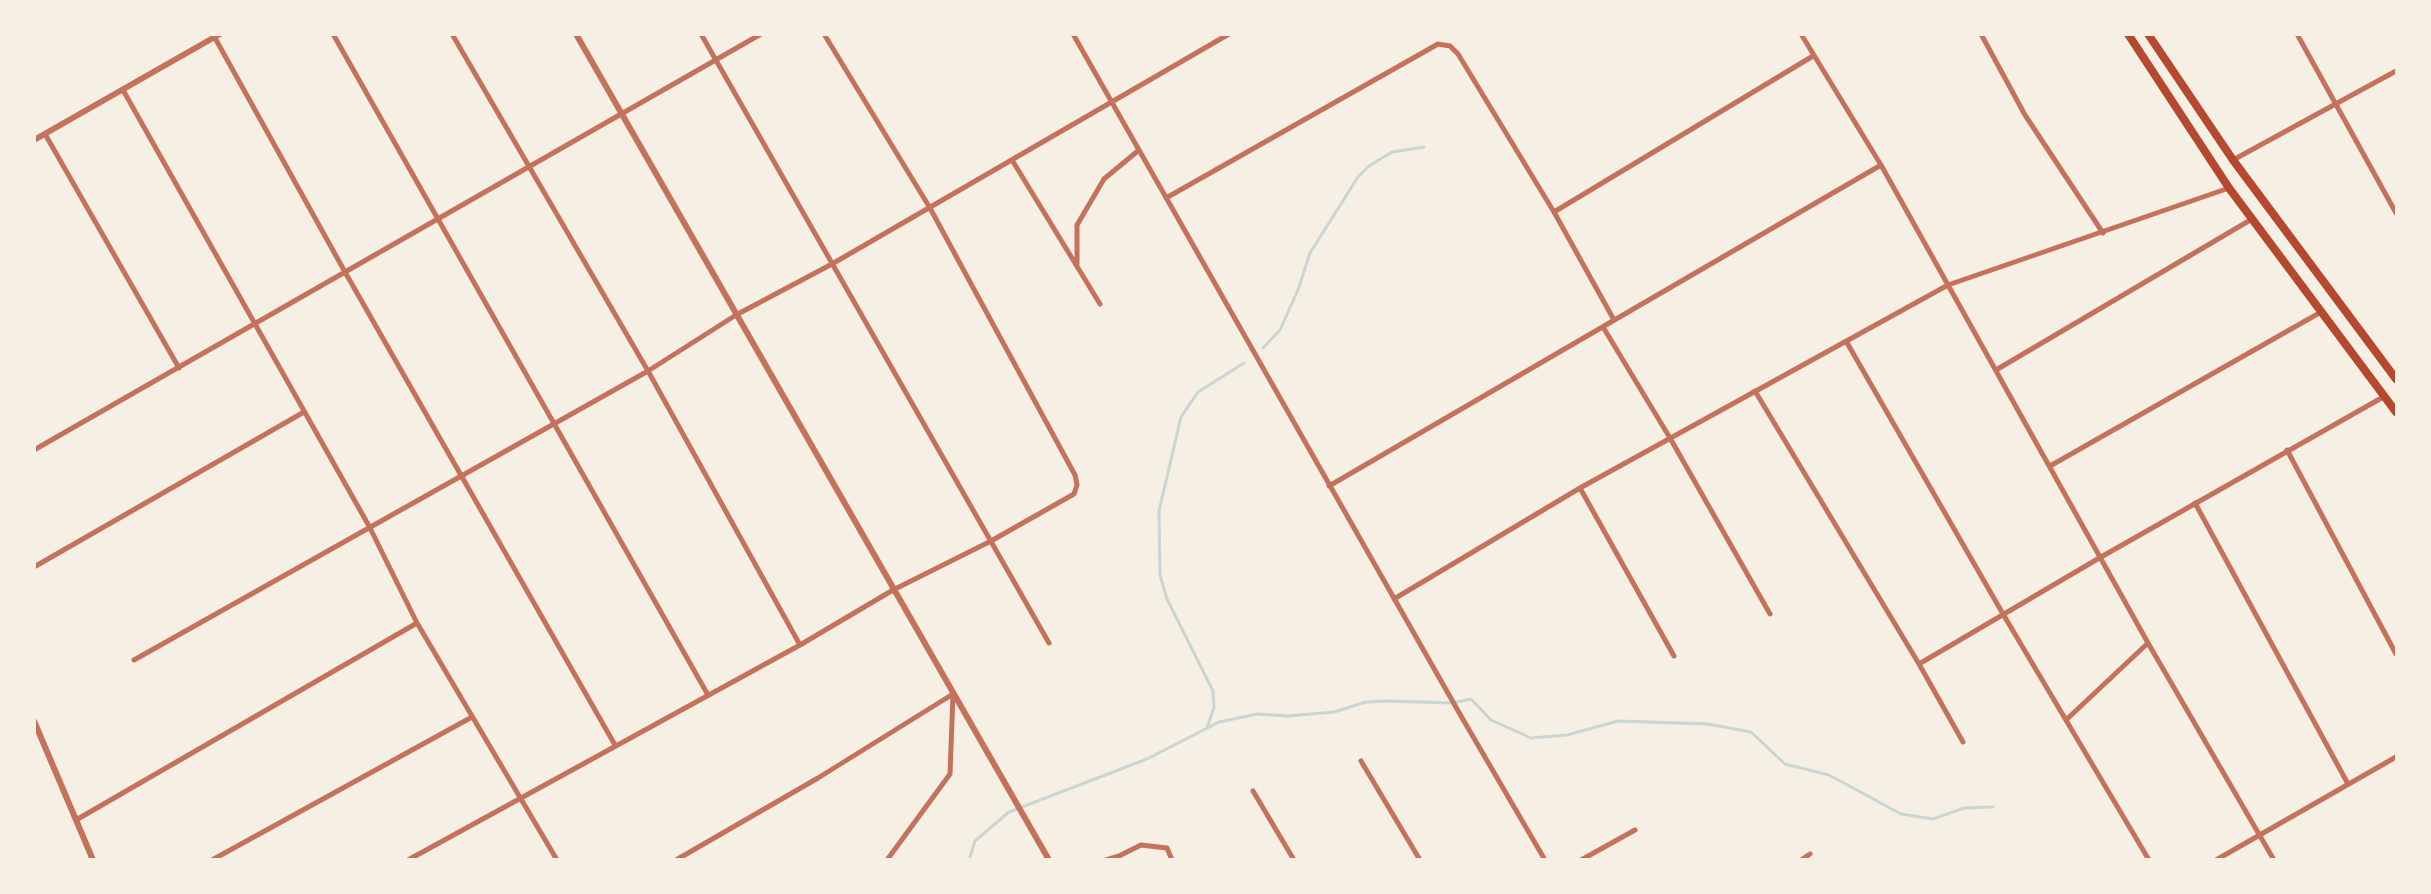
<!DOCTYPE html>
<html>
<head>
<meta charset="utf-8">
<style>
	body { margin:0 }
	#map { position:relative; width:2431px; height:894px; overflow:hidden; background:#f6efe4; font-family:Ubuntu,sans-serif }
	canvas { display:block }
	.frame { position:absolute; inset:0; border:36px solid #f6efe4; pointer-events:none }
</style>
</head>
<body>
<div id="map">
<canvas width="2431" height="894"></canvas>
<div class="frame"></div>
</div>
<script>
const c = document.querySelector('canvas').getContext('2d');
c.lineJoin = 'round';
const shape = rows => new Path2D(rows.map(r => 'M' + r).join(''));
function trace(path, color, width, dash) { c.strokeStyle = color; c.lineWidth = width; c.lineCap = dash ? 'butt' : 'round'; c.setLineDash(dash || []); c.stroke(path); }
trace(shape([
	[1263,348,1280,330,1298,290,1310,253,1358,177,1369,166,1392,152,1424,147],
	[1207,728,1214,707,1213,691,1167,599,1160,575,1159,511,1181,417,1198,392,1244,363],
	[969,860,975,841,1009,812,1147,759,1219,722,1257,714,1288,716,1334,712,1366,702,1386,701,1453,703,1471,699,1491,720,1531,738,1567,735,1618,721,1708,724,1751,732,1785,764,1829,775,1901,814,1933,819,1964,808,1993,807]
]), '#c9d6d2', 3);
trace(shape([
	[333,34,708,695],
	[452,34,648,371,800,645],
	[701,34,1049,643],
	[1073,34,1461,716,1545,860],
	[1801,34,1881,165,2148,643,2274,860],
	[1981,34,2025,115,2103,233],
	[2297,34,2396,213],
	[215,38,345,272,615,745],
	[123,90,369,526,417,623,557,860],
	[45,134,179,368],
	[1012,160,1100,304],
	[2233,160,2396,71],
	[1166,198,1438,44,1450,46,1458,54,1554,212,1614,320],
	[1554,212,1813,56],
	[1077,264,1077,225,1104,179,1139,150],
	[1603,327,1670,438,1770,614],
	[1846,341,2003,614,2149,860],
	[1996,370,2252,219],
	[1755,391,1919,664,1963,742],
	[34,450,761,34],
	[2287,450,2396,654],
	[2050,466,2321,312],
	[1329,486,1881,165],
	[1580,488,1674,656],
	[2195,503,2348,784],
	[34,567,304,412],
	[1394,599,1580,488,1948,285,2229,188],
	[134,660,648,371,736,315,832,264,1229,34],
	[1919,664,2101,557,2385,396],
	[2066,720,2148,643],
	[1361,761,1420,860],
	[1253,791,1294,860],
	[76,820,417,623],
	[212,860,472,717],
	[408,860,800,645,893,590,991,541,1074,494,1077,485,1075,475,976,293,930,208,824,34],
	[676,860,818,778,953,694],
	[887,860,950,774,953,694],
	[1106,860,1119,856,1141,845,1167,848,1172,860],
	[1581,860,1635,830],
	[1801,860,1810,854],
	[2216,860,2396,757]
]), '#c5725c', 5);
trace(shape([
	[576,34,1049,860],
	[34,140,220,34],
	[34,721,93,860]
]), '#c5725c', 6);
trace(shape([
	[2128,34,2229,188,2396,412],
	[2148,34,2233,160,2396,379]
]), '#b5482f', 8);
</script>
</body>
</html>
